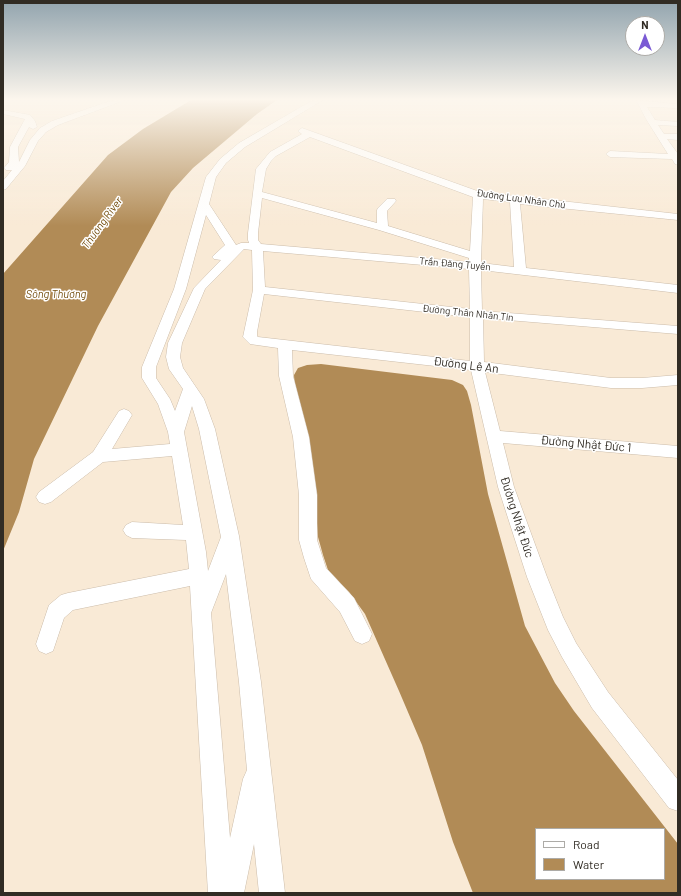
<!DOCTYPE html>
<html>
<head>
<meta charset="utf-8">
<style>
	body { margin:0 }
	#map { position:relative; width:681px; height:896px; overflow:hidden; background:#f9ead6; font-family:Barlow,sans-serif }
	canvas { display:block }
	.frame { position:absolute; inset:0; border:4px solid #312c24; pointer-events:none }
	.legend { position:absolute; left:535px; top:828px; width:130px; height:52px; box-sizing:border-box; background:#fff; border:1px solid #adaba7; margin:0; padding:5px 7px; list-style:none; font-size:12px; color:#312c24 }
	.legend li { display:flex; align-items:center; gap:8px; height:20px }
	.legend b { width:20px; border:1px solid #adaba7 }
	.north { position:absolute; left:625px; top:16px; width:40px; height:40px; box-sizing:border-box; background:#fff; border:1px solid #adaba7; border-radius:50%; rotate:0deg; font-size:11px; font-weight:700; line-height:16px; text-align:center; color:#312c24 }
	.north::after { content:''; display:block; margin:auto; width:14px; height:18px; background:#7a5ad4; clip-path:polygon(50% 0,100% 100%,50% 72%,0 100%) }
</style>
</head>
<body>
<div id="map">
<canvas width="681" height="896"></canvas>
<div class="frame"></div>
<ul class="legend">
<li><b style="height:5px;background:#fff"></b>Road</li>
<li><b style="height:11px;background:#b18b56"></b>Water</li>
</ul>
<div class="north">N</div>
</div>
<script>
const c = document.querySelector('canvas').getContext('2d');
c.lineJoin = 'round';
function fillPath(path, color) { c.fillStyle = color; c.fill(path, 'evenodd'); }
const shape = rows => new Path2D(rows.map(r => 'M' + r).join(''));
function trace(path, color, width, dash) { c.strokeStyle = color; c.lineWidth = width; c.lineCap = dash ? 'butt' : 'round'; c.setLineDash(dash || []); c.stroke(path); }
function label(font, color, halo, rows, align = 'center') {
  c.font = font + ' Barlow,sans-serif'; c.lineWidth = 3; c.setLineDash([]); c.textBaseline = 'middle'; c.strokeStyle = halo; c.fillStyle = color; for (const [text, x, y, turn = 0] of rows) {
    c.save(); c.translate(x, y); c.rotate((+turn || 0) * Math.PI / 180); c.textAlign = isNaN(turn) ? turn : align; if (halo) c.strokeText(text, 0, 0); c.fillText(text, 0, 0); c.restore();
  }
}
fillPath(shape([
	[191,100,277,100,257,114,193,168,171,192,98,326,34,459,19,512,3,551,3,274,108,155,143,129],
	[321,364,452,380,463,385,467,391,471,405,488,494,525,626,555,683,574,711,678,844,678,893,473,893,453,842,422,745,399,691,365,614,349,592,328,570,323,555,318,537,316,509,295,392,294,375,298,368,307,365],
	[536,829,664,829,664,879,536,879]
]), '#b18b56');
const minor = shape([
	[113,100,125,100,58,125,46,132,38,141,25,166,6,189,3,190,3,181,12,170,6,170,4,168,9,162,10,147,25,119,3,114,3,110,30,115,35,121,37,127,33,129,29,127,18,147,19,162,30,140,40,128,52,121,113,100],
	[313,100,323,100,245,147,226,163,216,177,209,204,236,245,241,243,249,243,248,240,248,233,256,169,270,152,302,134,298,131,302,128,480,192,678,214,678,220,520,204,526,268,678,285,678,293,481,270,482,311,678,326,678,334,483,318,484,362,611,378,642,378,678,375,678,385,642,388,611,388,485,372,500,431,678,446,678,458,503,443,514,487,547,577,563,617,576,643,608,692,678,780,678,811,669,808,592,708,562,657,548,630,527,577,498,487,471,370,292,350,293,376,309,437,317,495,317,540,326,568,354,598,372,634,369,641,362,644,355,641,340,612,311,579,304,558,299,540,299,495,293,437,279,376,278,348,250,344,243,337,253,290,252,250,244,249,205,289,182,343,180,357,183,368,204,399,215,429,239,536,261,682,285,893,259,893,254,844,244,893,208,893,190,586,73,610,64,618,53,651,46,654,39,651,36,644,49,605,61,595,68,593,189,569,186,540,132,538,126,535,123,530,126,525,132,522,183,525,172,456,103,462,51,502,45,504,39,502,36,497,39,492,93,452,119,411,124,409,129,411,132,415,112,449,170,444,168,432,158,404,142,378,142,367,174,289,206,177,220,159,239,143,313,100],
	[310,137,473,197,470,251,388,226,387,211,396,201,395,199,387,199,378,208,377,210,377,223,262,192,266,169,271,161,276,156,310,137],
	[262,198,379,230,469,258,469,262,261,244,258,240,258,233,262,198],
	[483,199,510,202,514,267,481,263,483,199],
	[206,215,225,245,212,257,214,259,221,260,194,288,168,343,166,357,169,369,183,389,175,411,170,399,156,378,156,367,186,289,206,215],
	[263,251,469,269,470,309,265,287,263,251],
	[264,294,470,317,470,361,258,337,257,336,257,332,264,294],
	[192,406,199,429,221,537,208,571,206,552,184,432,192,406],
	[226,574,239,682,247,770,243,779,230,838,211,613,226,574],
	[636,100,678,104,678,108,647,107,655,120,678,122,678,126,658,125,664,134,678,134,678,140,667,139,678,154,678,165,675,164,672,159,610,157,606,154,610,151,668,154,646,119,636,100]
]);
trace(minor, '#cbbcaa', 1);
fillPath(minor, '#fff');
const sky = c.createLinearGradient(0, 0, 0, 226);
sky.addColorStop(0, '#92a4ae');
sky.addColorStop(0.44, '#fcf6ed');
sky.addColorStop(1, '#fcf6ed00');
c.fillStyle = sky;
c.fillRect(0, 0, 681, 226);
label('10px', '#312c24', '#fff', [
	["Đường Lưu Nhân Chú",521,199,8],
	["Trần Đăng Tuyển",455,264,5],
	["Đường Thân Nhân Tín",468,313,6]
]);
label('italic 11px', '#744e0d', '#fff', [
	["Thương River",102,223,-54],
	["Sông Thương",56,294]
]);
label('12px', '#312c24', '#fff', [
	["Đường Lê An",466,365,7],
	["Đường Nhật Đức 1",586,444,5],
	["Đường Nhật Đức",517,517,72]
]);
</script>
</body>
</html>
